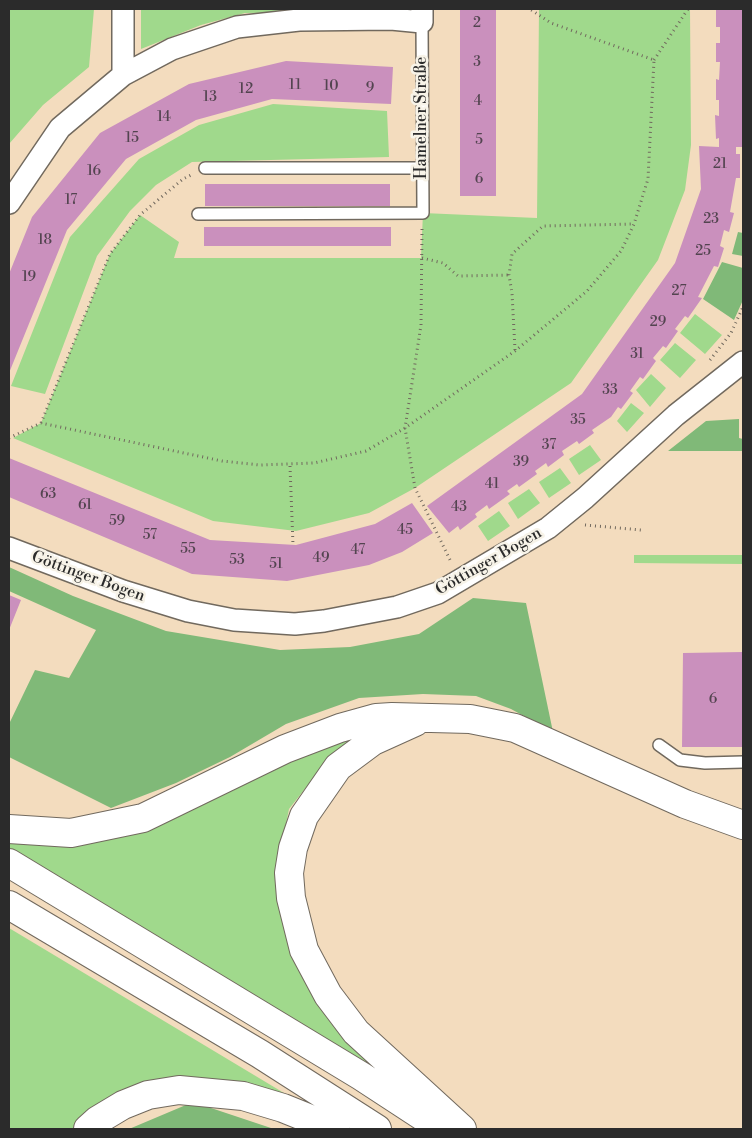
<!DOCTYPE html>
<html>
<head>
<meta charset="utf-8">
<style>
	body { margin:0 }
	#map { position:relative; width:752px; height:1138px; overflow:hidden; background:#f3dcbe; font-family:"Libre Bodoni",serif }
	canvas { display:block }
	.frame { position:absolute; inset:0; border:10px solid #2b2b2b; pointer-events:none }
</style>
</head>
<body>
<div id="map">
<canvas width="752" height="1138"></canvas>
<div class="frame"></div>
</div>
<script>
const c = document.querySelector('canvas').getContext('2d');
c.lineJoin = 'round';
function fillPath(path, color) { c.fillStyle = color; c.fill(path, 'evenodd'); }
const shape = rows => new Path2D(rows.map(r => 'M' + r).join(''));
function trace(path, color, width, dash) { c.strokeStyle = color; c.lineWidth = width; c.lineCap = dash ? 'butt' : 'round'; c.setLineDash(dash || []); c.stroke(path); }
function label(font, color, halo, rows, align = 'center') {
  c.font = font + ' "Libre Bodoni",serif'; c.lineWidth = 5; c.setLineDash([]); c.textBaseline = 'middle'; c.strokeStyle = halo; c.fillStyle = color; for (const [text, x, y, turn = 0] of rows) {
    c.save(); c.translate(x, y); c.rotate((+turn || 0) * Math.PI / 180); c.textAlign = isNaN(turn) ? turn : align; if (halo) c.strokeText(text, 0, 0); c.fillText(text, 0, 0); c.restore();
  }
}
fillPath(shape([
	[9,9,94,9,89,67,43,105,9,144],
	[141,9,406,9,406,11,245,13,201,25,141,49],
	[539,9,690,9,691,145,685,190,658,260,571,383,415,488,369,513,296,531,213,521,13,438,41,423,110,254,140,215,179,242,174,258,421,258,423,213,537,218],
	[273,104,387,111,389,157,192,162,156,185,130,211,97,256,45,394,11,386,70,237,139,159,199,125],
	[695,314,722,335,705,354,680,333],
	[675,343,696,360,680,378,660,360],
	[651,374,666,388,650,407,636,390],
	[631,403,644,413,627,432,617,421],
	[590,445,601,460,579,475,569,459],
	[560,468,571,483,549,498,539,482],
	[529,489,540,503,518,519,508,503],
	[499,511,510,526,488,541,478,526],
	[634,555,743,555,743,564,634,563],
	[372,730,323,766,289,809,277,868,284,917,401,1089,9,848,9,838,72,845,284,761],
	[9,928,319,1114,171,1080,120,1090,75,1129,9,1129]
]), '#a0d98c');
fillPath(shape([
	[738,232,743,233,743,256,732,254],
	[722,262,743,268,743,300,734,320,703,299],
	[739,419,739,438,743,439,743,451,668,451,706,421],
	[9,567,73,596,166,631,280,650,350,647,419,634,473,598,526,603,553,732,511,709,476,696,423,694,359,698,286,724,230,757,176,783,111,808,9,757,9,724,35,670,69,678,96,630,9,591],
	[193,1102,274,1129,129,1129]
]), '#80b978');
fillPath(shape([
	[460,9,496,9,496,196,460,196],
	[716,9,743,9,743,147,736,147,736,154,740,154,740,178,736,178,730,212,734,213,729,232,724,230,720,246,724,248,718,267,714,266,698,297,702,298,688,318,685,316,675,329,678,331,666,348,663,346,653,358,656,361,643,379,640,377,630,391,633,393,621,409,618,407,611,417,592,430,594,433,579,444,577,441,562,451,564,455,548,467,546,463,535,471,537,474,519,487,517,484,507,491,510,494,489,509,487,505,475,514,477,517,460,530,458,526,449,533,427,506,582,394,675,263,701,189,699,146,719,147,719,138,716,139,715,115,719,116,719,100,716,100,716,79,719,80,720,62,716,62,716,43,720,43,720,27,716,27],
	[286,61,393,67,391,104,272,99,196,120,126,159,67,230,9,373,9,274,32,217,100,133,189,84],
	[205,184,390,184,390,206,205,206],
	[204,227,391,227,391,246,204,246],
	[9,458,210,540,296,545,375,524,412,503,433,533,402,552,369,565,287,581,192,574,9,497],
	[9,595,21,600,9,630],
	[743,652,743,747,682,747,683,653]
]), '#ca90bd');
const service = shape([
	[205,168,421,168],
	[198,214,423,213,422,22],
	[659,745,680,760,705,763,743,762]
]);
const minor = shape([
	[123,75,123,9],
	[9,203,60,128,123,75,172,49,237,27,299,20,391,19,422,22,422,9],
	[9,548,123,591,188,611,234,620,295,624,324,621,397,607,438,593,548,528,585,498,676,415,743,362]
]);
const trunk = shape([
	[415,722,373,741,338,767,304,816,293,848,289,873,291,898,304,950,328,995,356,1032,462,1129],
	[9,829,71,833,143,818,285,749,340,728,376,718,392,717,470,719,515,728,685,804,743,825],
	[9,863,361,1076,439,1127],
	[9,905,260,1054,377,1129],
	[88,1129,98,1120,123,1105,148,1095,179,1090,243,1096,283,1108,335,1129]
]);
trace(service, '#71695e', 14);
trace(minor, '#71695e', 24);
trace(trunk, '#71695e', 30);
trace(shape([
	[654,60,688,9],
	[422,229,421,325,405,428,415,488,451,562],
	[422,258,443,263,458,276,509,275],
	[515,350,512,293,509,275,512,254,543,226,634,224],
	[710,360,731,333,743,307],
	[41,423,110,254,140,215,183,179,193,174],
	[9,438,41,423,222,461,260,465,314,463,366,451,405,428,515,351,587,291,621,251,634,224,648,179,654,60,551,23,530,9],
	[290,466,293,545],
	[585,525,641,530]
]), '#71695e', 3, [1, 4]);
trace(service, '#fff', 11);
trace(minor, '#fff', 21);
trace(trunk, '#fff', 28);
label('14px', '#534450', null, [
	["2",477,24],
	["3",477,63],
	["11",295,86],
	["10",331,87],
	["9",370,89],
	["12",246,90],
	["13",210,98],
	["4",478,102],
	["14",164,118],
	["15",132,139],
	["5",479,141],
	["21",720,165],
	["16",94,172],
	["6",479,180],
	["17",71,201],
	["23",711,220],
	["18",45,241],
	["25",703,252],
	["19",29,278],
	["27",679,292],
	["29",658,323],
	["31",637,355],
	["33",610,391],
	["35",578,421],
	["37",549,446],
	["39",521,463],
	["41",492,485],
	["63",48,495],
	["61",85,506],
	["43",459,508],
	["59",117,522],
	["45",405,531],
	["57",150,536],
	["55",188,550],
	["47",358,551],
	["49",321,559],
	["53",237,561],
	["51",276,565],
	["6",713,700]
]);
label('16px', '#2b2b2b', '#f7f3e8', [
	["Hamelner Straße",422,118,-90],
	["Göttinger Bogen",489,562,-30],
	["Göttinger Bogen",88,577,20]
]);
</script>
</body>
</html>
